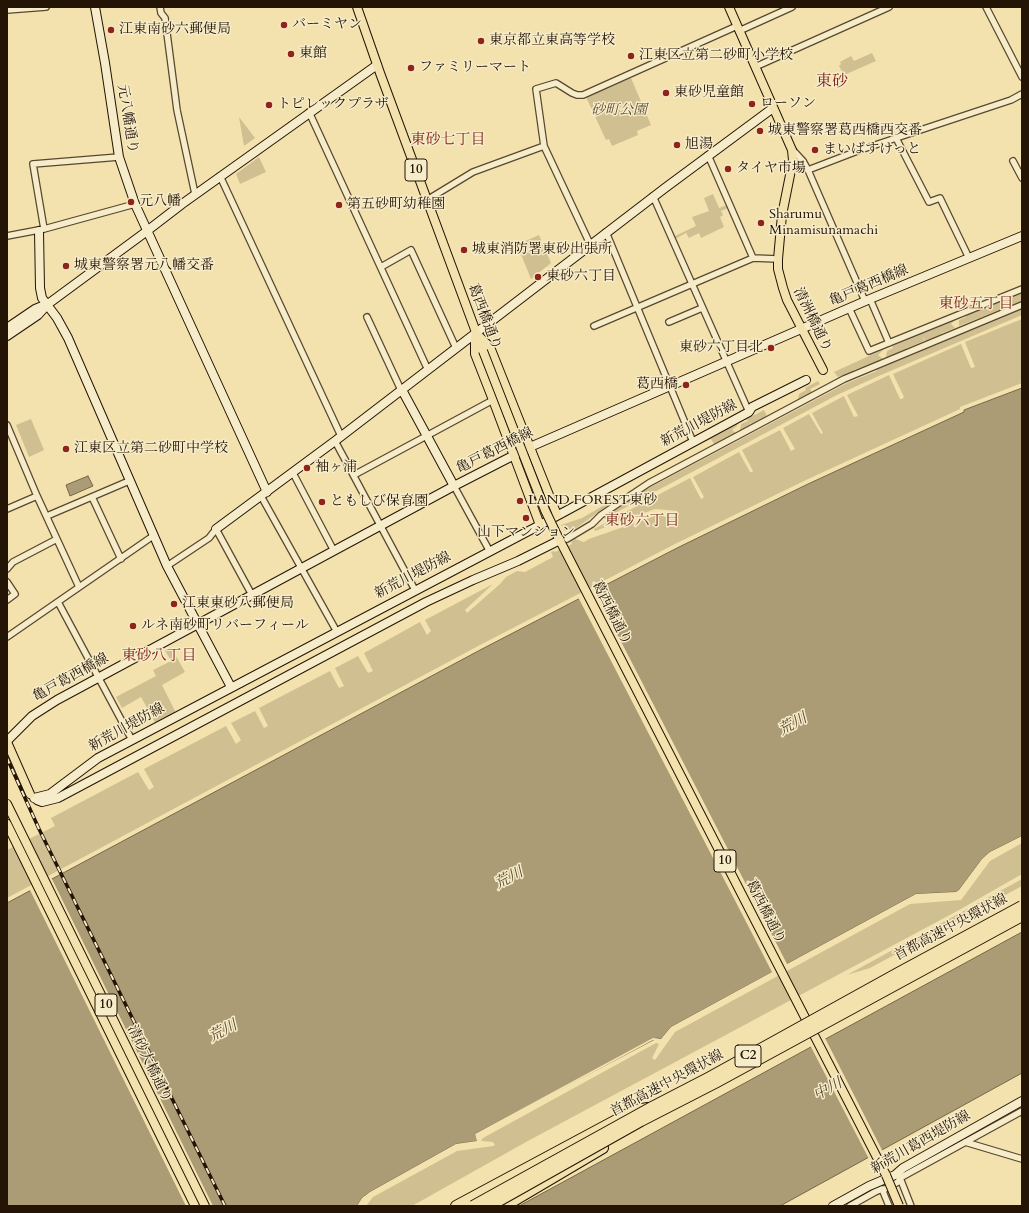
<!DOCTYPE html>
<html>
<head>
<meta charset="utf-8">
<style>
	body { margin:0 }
	#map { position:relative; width:1029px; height:1213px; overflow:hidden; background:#f3e2ae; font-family:Cardo,serif }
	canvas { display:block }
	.frame { position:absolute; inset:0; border:8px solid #231405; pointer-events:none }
</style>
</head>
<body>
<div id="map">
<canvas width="1029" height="1213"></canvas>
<div class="frame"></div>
</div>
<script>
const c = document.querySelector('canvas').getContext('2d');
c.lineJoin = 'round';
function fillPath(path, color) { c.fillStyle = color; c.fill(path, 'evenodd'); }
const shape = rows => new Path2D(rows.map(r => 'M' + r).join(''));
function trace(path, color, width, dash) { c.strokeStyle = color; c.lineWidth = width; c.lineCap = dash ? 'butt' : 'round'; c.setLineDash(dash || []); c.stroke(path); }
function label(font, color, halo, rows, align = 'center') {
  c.font = font + ' Cardo,"Noto Serif JP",serif'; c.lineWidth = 3; c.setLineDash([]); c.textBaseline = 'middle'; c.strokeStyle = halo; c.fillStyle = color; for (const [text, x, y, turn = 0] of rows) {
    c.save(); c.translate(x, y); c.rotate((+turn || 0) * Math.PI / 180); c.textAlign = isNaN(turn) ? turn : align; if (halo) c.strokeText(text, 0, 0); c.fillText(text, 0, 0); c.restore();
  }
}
fillPath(shape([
	[872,53,876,61,844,75,839,66,841,64,840,62,851,56,854,61],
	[631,78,651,125,637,131,638,135,612,146,609,139,606,140,586,97],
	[239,117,255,138,244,146],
	[259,157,266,172,240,184,236,174],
	[713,194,719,208,727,205,728,208,721,211,723,215,720,217,724,227,701,238,699,233,689,238,686,233,675,239,673,237,696,226,692,217,709,211,704,198],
	[539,235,551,263,531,279,518,247,521,243],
	[1022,292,1022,301,959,326,959,320,966,317,965,315],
	[1022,308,1022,315,881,375,837,395,615,513,605,519,604,518,632,497,847,383,877,371,876,370],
	[957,318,951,324,955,328,942,333,940,328,942,334,925,341,923,336,924,341,907,348,905,344,907,349,886,358,887,351,893,348,892,346],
	[1022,319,1022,383,960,407,960,409,806,480,675,544,480,645,7,898,7,850,55,826,51,818,138,772,149,790,154,787,144,769,226,726,236,744,241,740,231,723,255,711,264,728,268,726,259,708,330,671,339,688,344,686,335,668,358,656,368,673,373,671,364,653,420,622,427,635,431,631,425,620,493,584,465,610,467,613,500,584,506,577,517,571,525,572,553,557,551,552,554,551,555,552,572,544,571,542,575,539,584,542,589,539,658,515,666,517,678,511,655,509,595,531,594,529,690,478,701,499,703,498,704,497,693,477,739,452,750,472,752,472,753,471,742,450,780,430,791,451,795,449,783,428,809,414,821,434,823,433,812,413,844,396,854,417,858,416,847,395,889,375,900,399,902,399,904,397,893,374,961,344,971,368,975,367,965,342],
	[884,349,878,355,883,359,854,370,853,367,854,371,838,377,834,372],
	[818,381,820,384,810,389,812,392,798,400,799,394,806,390,805,388],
	[764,410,767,416,752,425,749,421,751,425,740,431,741,424,748,421,747,419],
	[31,419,44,450,29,457,16,425],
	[738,423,737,426,732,430,736,433,714,444,711,439,694,446],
	[625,493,572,531,570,529,566,531,564,530,561,525,582,518],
	[171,647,185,672,162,685,176,713,156,724,141,697,122,708,116,697,156,676,153,670,171,661,165,650],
	[1022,843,1022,874,959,910,526,1142,412,1206,366,1206,373,1197,457,1151,493,1146,495,1145,493,1142,481,1141,483,1138,656,1043,659,1044,652,1058,655,1060,675,1032,910,904,961,900,990,861],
	[1022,879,1022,886,870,968,847,975]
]), '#d0bf91');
const water = shape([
	[1022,388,1022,836,990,852,982,859,959,890,956,892,916,894,671,1027,661,1039,657,1038,475,1134,478,1141,456,1144,370,1192,362,1198,357,1206,7,1206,7,903,482,649,677,548,808,484,964,412,964,410,1022,388],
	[88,476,93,486,70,496,66,485,88,476],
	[1022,932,1022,1073,780,1206,519,1206,1022,932]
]);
fillPath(water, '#ac9c75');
trace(water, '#756648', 1);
fillPath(shape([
	[594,589,787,964,916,894,956,892,959,890,982,859,990,852,1022,836,1022,838,992,854,983,861,961,891,957,894,917,896,672,1029,662,1041,653,1040,477,1135,480,1141,479,1143,456,1146,371,1194,364,1199,359,1206,357,1206,362,1198,370,1192,456,1144,477,1141,475,1134,653,1038,661,1039,671,1027,772,972,578,597],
	[51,877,213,1206,186,1206,29,888],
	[825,1038,883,1152,869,1159,810,1045]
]), '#f3e2ae');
const street = shape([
	[160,7,161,13,165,18,177,110,195,194],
	[986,7,1022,77],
	[7,10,46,7],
	[739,31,792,7],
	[755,67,889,7],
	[309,112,428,370],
	[896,138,929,202,940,198,969,258],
	[791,148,803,161,808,170,865,301],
	[708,155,753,258],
	[1013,161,1022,178],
	[808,170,860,150,1011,100,1022,94],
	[220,176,341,436],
	[653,196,749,412],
	[427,200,473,172,544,146],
	[44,229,135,204],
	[606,232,693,442],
	[7,236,44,229,33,164,119,157],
	[590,244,544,146,536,89,556,83,572,93,577,95,583,95,737,26],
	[381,267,411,250,456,348],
	[870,299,889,343],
	[849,308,869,351,1022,289],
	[367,317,401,390],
	[669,322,702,308],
	[594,326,753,258,778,259],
	[7,425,37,496,79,587],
	[335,441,415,590],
	[293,473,334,551],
	[354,475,493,400],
	[454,486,489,550],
	[261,496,337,632],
	[92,497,121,559],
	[7,509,37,496],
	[47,516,129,481],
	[567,539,592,524,601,515,649,483,844,379,1022,305],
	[167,566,209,538,216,529,252,595],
	[7,569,13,562,57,539],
	[7,582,15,594,7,600],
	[58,602,132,740],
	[7,637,153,536],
	[965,1142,1022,1159],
	[900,1178,911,1206],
	[882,1189,889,1206],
	[850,1206,875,1192,882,1189,885,1189,898,1182,900,1178,1022,1111]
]);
const secondary = shape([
	[95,7,105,63,119,157,135,204,267,492],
	[39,231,40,288,42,298,57,318,68,338,167,566,231,687],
	[7,328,35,309,45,305],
	[7,336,38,315,48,304,143,234,182,204,377,65],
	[402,390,454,486],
	[216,529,335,441,665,188,773,108],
	[7,741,32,716,57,700,454,486,530,447,870,299,1022,236],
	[34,798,50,794,98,758,540,525,749,412,752,407,806,380],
	[37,800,42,802,58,798,426,602,473,580,518,561,560,540],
	[833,1206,869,1186,895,1175,903,1168,1022,1101]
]);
const primary = shape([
	[357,7,380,73,483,351],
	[729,7,792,150,793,160,782,215,778,259,778,269,783,288,787,300,823,370],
	[478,335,490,347,557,515],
	[475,336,475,354,493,400,540,525],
	[555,531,886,1175],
	[7,742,30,794],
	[7,804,205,1206],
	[7,824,195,1206]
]);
const highway = shape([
	[456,1206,635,1110,648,1108],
	[505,1206,603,1148]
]);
trace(street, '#57482f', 8);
trace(secondary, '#231405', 10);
trace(primary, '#231405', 10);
trace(highway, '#231405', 12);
trace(street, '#f7ecca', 5.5);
trace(secondary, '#f7ecca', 8);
trace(primary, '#f3e2ae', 8);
trace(highway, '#f3e2ae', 10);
const rail = shape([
	[7,758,39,829,225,1206]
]);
trace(rail, '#231405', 3.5);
trace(rail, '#f7ecca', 2, [6]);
const primaryBridge = shape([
	[483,351,545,510,555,531],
	[886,1175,899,1206]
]);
const highwayBridge = shape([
	[473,1206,652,1107,710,1077,898,973,1022,906],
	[490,1206,641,1121,715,1083,1022,916]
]);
trace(primaryBridge, '#231405', 10, []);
trace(highwayBridge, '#231405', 12, []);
trace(primaryBridge, '#f3e2ae', 8);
trace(highwayBridge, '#f3e2ae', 10);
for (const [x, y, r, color] of [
	[284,25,4,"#8f2418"],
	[111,30,4,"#8f2418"],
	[481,41,4,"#8f2418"],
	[291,54,4,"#8f2418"],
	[631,56,4,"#8f2418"],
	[411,68,4,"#8f2418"],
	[666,93,4,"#8f2418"],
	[752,104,4,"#8f2418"],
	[269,105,4,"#8f2418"],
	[760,131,4,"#8f2418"],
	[677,145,4,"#8f2418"],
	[815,150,4,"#8f2418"],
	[728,169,4,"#8f2418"],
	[131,202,4,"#8f2418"],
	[339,205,4,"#8f2418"],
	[761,223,4,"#8f2418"],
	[464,250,4,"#8f2418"],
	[66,266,4,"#8f2418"],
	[538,277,4,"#8f2418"],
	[771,348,4,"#8f2418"],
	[686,385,4,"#8f2418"],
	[66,449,4,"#8f2418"],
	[307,468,4,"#8f2418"],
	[520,501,4,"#8f2418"],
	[322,502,4,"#8f2418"],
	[526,518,4,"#8f2418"],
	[174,604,4,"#8f2418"],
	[133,626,4,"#8f2418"]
]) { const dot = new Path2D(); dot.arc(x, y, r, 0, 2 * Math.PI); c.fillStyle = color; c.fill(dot); trace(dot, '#f7ecca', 1.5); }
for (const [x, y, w] of [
	[416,170,22],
	[725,861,22],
	[106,1005,22],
	[748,1056,26]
]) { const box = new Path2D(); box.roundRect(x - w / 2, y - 11, w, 22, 3); c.fillStyle = '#f7ecca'; c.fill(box); trace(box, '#231405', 1); }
label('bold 13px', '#231405', null, [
	["10",416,170],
	["10",725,861],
	["10",106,1005],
	["C2",748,1056]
]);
label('14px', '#231405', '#f7ecca', [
	["バーミヤン",292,25],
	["江東南砂六郵便局",119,30],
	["東京都立東高等学校",489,41],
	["東館",299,54],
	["江東区立第二砂町小学校",639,56],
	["ファミリーマート",419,68],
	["東砂児童館",674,93],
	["ローソン",760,104],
	["トピレックプラザ",277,105],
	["城東警察署葛西橋西交番",768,131],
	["旭湯",685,145],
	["まいばすけっと",823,150],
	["タイヤ市場",736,169],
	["元八幡",139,202],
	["第五砂町幼稚園",347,205],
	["Sharumu",769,215],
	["Minamisunamachi",769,231],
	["城東消防署東砂出張所",472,250],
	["城東警察署元八幡交番",74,266],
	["東砂六丁目",546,277],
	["東砂六丁目北",763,348,"right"],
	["葛西橋",678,385,"right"],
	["江東区立第二砂町中学校",74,449],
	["袖ヶ浦",315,468],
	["LAND FOREST東砂",528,501],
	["ともしび保育園",330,502],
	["山下マンション",526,533,"center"],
	["江東東砂八郵便局",182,604],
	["ルネ南砂町リバーフィール",141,626]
], 'left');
label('italic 14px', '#605036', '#f7ecca', [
	["砂町公園",619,111]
]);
label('14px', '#231405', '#f7ecca', [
	["元八幡通り",127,119,81],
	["亀戸葛西橋線",869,286,-23],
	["葛西橋通り",484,317,69],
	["清洲橋通り",812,320,64],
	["新荒川堤防線",699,424,-28],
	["亀戸葛西橋線",495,451,-27],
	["新荒川堤防線",413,576,-28],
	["葛西橋通り",611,613,63],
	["亀戸葛西橋線",71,678,-29],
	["新荒川堤防線",127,728,-29],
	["葛西橋通り",765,912,63],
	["首都高速中央環状線",951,928,-28],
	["清砂大橋通り",149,1064,64],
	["首都高速中央環状線",667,1084,-28],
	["新荒川葛西堤防線",921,1143,-30]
]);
label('15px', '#7a1f14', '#f7ecca', [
	["東砂七丁目",448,141],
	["東砂五丁目",976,305],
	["東砂六丁目",642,522],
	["東砂八丁目",159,657]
]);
label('italic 15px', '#5a4a32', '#f7ecca', [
	["荒川",793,725,-29],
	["荒川",509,879,-28],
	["荒川",223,1032,-28],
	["中川",828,1090,-29]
]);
label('16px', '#7a1f14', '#f7ecca', [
	["東砂",832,82]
]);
</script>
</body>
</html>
